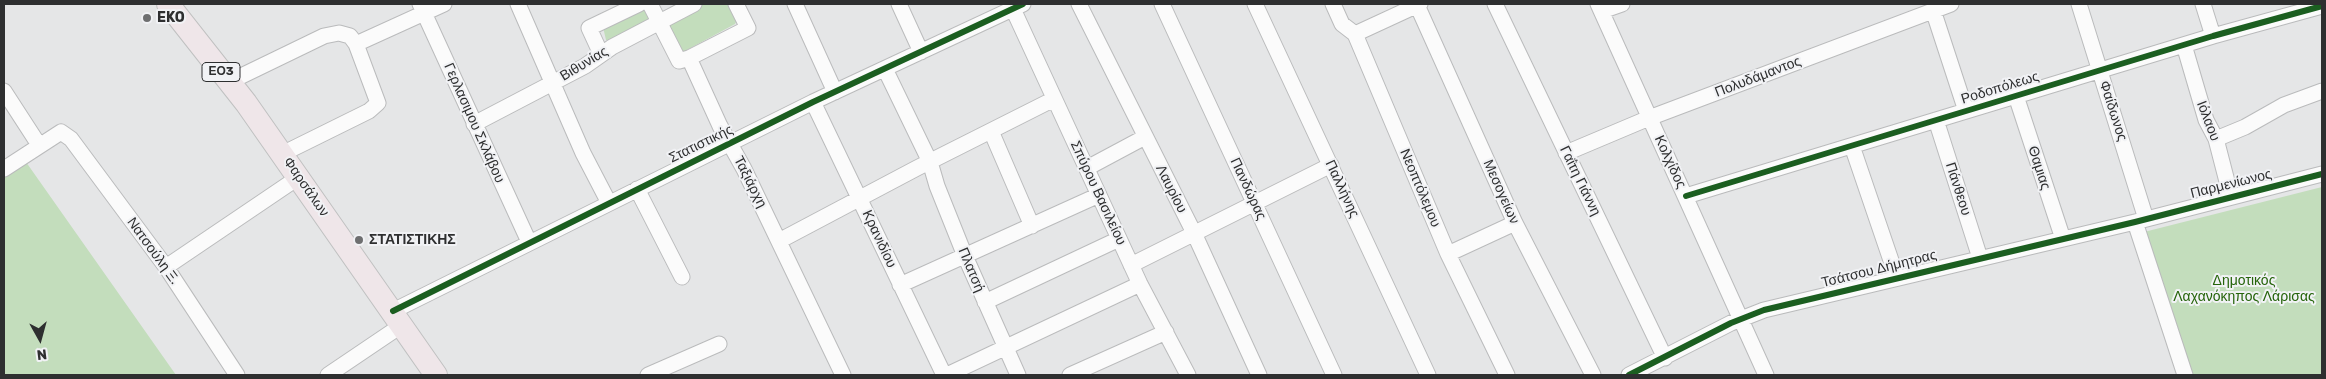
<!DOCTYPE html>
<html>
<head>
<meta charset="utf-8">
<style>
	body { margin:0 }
	#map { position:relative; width:2326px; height:379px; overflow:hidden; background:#e5e6e7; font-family:Rubik,sans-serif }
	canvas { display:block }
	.frame { position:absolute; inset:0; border:5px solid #2e2f30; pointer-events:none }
	.north { position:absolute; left:15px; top:314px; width:50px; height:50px; -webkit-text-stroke:4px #f1f2f5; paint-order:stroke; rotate:173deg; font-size:14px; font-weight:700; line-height:20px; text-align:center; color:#2e2f30 }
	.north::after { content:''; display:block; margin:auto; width:18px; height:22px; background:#2e2f30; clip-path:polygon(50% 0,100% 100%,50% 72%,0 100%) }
</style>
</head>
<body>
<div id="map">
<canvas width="2326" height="379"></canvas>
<div class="frame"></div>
<div class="north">N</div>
</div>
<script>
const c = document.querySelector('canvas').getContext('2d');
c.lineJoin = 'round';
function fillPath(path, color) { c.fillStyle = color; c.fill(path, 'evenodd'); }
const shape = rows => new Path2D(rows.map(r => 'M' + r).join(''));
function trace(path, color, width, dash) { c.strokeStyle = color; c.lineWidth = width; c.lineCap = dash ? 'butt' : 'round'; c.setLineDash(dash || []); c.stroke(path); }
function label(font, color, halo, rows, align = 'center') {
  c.font = font + ' Rubik,sans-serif'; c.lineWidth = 4; c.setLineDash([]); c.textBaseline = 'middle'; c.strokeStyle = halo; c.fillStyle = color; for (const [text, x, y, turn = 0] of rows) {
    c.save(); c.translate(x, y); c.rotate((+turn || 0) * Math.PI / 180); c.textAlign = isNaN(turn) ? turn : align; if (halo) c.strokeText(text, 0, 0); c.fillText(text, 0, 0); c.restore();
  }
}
fillPath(shape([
	[704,4,728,4,737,20,735,24,685,51,681,51,669,27,669,22],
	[645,9,652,18,609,41,606,40,603,27],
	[26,162,176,375,4,375,4,177],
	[2322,187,2322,375,2189,375,2144,232]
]), '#c3ddbc');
const street = shape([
	[420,4,529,242],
	[518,4,583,153,609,203],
	[650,4,679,61,689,58,720,126,744,169,843,375],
	[795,4,835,92],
	[899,4,921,52],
	[1079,4,1194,233,1259,375],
	[1162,4,1334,375],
	[1255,4,1428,375],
	[1333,4,1342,24,1355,34,1448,254,1507,375],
	[1495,4,1665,358],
	[1598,4,1766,375],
	[2079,4,2146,219],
	[2203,4,2213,36],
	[1417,5,1515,223,1593,375],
	[1013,9,1140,284,1188,375],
	[1933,10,1966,111],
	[1602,11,1622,4],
	[1355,34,1420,4],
	[356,44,444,4],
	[2184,45,2206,120,2216,139,2231,197],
	[601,54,589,28,639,4],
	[689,58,748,28,736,4],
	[885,69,930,162,937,186,965,256,1018,375],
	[229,82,324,36,339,33,350,36,356,44,378,103,369,111,282,154],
	[4,91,39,145],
	[2016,96,2063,239],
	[813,102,944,375],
	[1936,120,1980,258],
	[474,124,585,66,612,47,694,4],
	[991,131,1032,226],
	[2216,139,2245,127,2284,105,2322,91],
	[1852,146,1897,278],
	[1566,153,1649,118,1951,4],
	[1087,168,1145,137],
	[4,169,61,132,71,139,166,267,237,375],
	[637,189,682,277],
	[1686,196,2213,36,2322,6],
	[2135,222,2185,375],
	[779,241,917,168,1054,99],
	[1448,254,1515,223],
	[1131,265,1331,165],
	[166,267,299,177],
	[900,285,1099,195],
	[985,302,1119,239],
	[393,311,813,102,1023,4],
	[328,375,402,325],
	[648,375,719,344],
	[947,375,1140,284],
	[1070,375,1166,332],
	[1629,375,1731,323,1764,310,2135,222,2322,174]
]);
const primary = shape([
	[168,4,246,103,436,375]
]);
trace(street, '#babbbc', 17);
trace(primary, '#c0c1c1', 24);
trace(street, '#fbfbfb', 15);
trace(primary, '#efe6e9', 22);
trace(shape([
	[1686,196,2213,36,2322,6],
	[393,311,813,102,1023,4],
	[1629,375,1731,323,1764,310,2135,222,2322,174]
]), '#1b5e20', 6);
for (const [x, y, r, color] of [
	[147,18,5,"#6e6f70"],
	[359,240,5,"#6e6f70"]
]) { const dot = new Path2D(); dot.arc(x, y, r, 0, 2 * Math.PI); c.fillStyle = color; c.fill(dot); trace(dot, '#f1f2f5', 2); }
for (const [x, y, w] of [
	[221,72,38]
]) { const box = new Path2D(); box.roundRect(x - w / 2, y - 9.5, w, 19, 4); c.fillStyle = '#f1f2f5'; c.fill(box); trace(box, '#2e2f30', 1); }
label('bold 12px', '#2e2f30', null, [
	["ΕΟ3",221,72]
]);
label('bold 14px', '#2e2f30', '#f1f2f5', [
	["EKO",157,18],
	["ΣΤΑΤΙΣΤΙΚΗΣ",369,240]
], 'left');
label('14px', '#2e2f30', '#f1f2f5', [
	["Βιθυνίας",584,64,-31],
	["Πολυδάμαντος",1758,77,-21],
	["Ροδοπόλεως",2000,88,-17],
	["Φαίδωνος",2113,111,72],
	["Ιόλαου",2208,121,69],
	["Γερλασιμου Σκλάβου",474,123,66],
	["Στατιστικής",701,144,-26],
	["Κολχίδος",1670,162,65],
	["Θαμιας",2039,168,72],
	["Γαΐτη Γιάννη",1580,181,64],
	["Ταξιάρχη",750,182,63],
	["Παρμενίωνος",2231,184,-14],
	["Φαρσάλων",306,187,55],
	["Νεοπτόλεμου",1420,188,67],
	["Λαυρίου",1171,189,63],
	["Πανδώρας",1248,189,65],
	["Παλλήνης",1342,189,65],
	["Πάνθεου",1958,189,72],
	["Μεσογείων",1501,192,66],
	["Σπύρου Βασιλείου",1098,193,65],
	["Κρανιδίου",879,239,65],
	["Νατσούλη Ξ.",153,251,54],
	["Τσάτσου Δήμητρας",1879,269,-14],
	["Πλατσή",971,270,67]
]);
label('14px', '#25640a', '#f1f2f5', [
	["Δημοτικός",2244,281],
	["Λαχανόκηπος Λάρισας",2244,297]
]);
</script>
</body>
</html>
